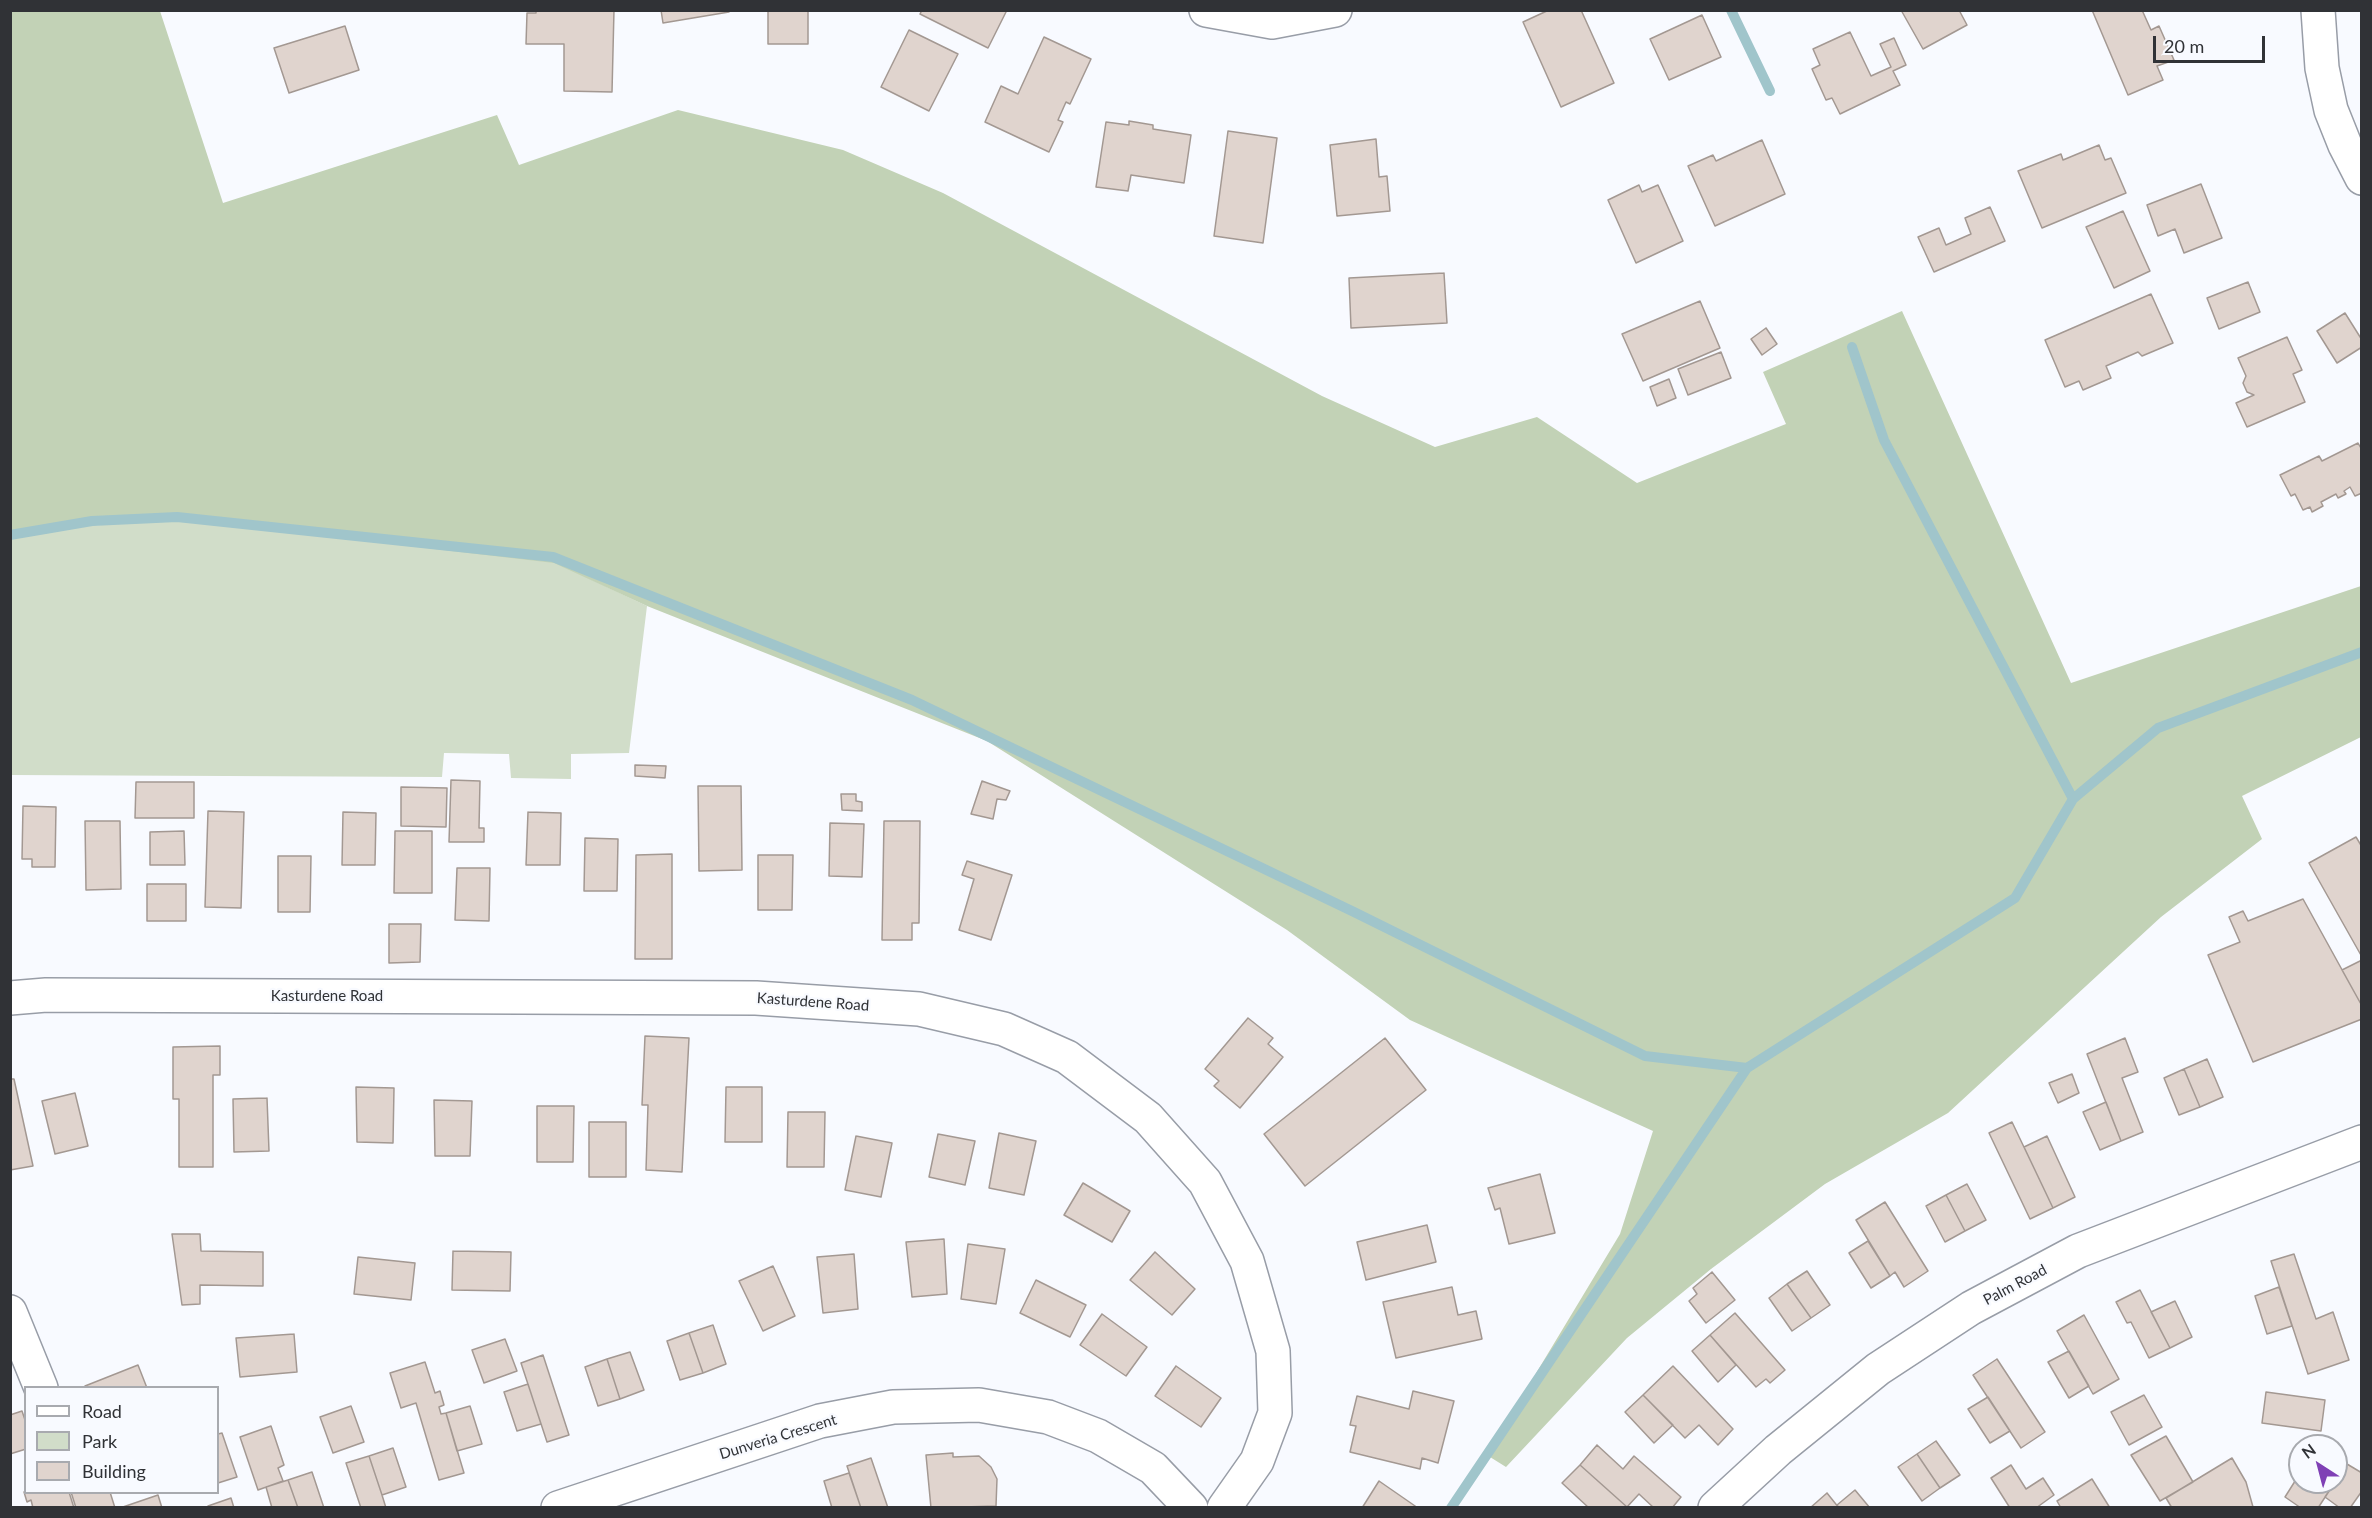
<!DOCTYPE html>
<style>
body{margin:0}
#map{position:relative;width:2372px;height:1518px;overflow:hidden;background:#f8faff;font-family:Lato,sans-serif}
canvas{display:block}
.frame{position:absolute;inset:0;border:12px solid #303236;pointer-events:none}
.legend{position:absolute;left:24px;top:1386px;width:195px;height:108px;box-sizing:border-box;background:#f8faff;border:2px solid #a8aaaf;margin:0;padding:8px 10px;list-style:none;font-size:18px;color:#303236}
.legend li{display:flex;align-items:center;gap:12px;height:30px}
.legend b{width:30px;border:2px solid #a8aaaf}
.north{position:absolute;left:2288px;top:1434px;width:60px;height:60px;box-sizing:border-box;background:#f8faff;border:2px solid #a8aaaf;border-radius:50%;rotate:324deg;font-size:16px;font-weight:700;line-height:24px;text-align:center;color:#303236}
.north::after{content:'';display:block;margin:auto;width:21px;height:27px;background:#7f40b5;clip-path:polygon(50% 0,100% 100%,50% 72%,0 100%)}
.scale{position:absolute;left:2153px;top:36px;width:112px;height:27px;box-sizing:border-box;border:3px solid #303236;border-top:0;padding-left:8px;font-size:18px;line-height:21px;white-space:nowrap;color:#303236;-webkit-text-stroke:4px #f8faff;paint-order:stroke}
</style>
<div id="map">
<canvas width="2372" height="1518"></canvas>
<div class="frame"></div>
<ul class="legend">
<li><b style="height:8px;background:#fff"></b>Road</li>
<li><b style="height:16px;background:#d1ddc9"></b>Park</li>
<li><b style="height:16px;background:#e0d4ce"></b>Building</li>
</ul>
<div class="north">N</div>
<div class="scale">20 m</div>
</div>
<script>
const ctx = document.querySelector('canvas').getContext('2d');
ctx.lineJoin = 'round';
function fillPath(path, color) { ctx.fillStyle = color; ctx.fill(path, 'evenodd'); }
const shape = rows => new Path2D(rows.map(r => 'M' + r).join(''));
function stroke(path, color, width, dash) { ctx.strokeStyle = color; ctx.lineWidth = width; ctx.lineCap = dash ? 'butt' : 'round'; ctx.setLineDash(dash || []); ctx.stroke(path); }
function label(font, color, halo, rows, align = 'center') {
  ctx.font = font + ' Lato,sans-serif'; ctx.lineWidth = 4.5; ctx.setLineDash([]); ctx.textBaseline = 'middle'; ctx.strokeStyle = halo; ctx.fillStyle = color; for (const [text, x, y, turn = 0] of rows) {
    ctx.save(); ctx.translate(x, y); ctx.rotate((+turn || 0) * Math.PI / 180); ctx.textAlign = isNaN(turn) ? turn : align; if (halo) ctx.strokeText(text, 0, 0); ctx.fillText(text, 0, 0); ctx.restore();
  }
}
const green = shape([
 [177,519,554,562,647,606,629,753,571,754,571,779,511,778,509,754,444,753,442,777,11,775,11,539,89,526]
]);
const forest = shape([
 [11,10,160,11,223,203,497,115,519,165,678,110,843,150,943,193,1322,396,1435,447,1537,417,1637,483,1786,424,1763,372,1902,311,2071,683,2361,586,2361,737,2242,796,2262,839,2161,917,1948,1113,1825,1184,1711,1269,1627,1338,1506,1467,1490,1457,1538,1370,1620,1234,1653,1131,1410,1020,1287,930,987,741,647,606,554,563,177,519,89,526,11,539]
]);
const stream = shape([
 [1731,10,1770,91],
 [1852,347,1884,440,2073,799],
 [10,535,92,521,177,517,553,557,912,700,1354,912,1645,1056,1747,1068,2015,898,2073,799,2158,728,2362,652],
 [1451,1508,1747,1068]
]);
const building = shape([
 [536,10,614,10,612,92,564,91,564,44,526,44,527,13,536,13,536,10],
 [661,10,729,10,729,12,663,23,661,10],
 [768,10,808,10,808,44,768,44,768,10],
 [922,10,1007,10,988,48,920,14,922,10],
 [1549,10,1581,10,1614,83,1561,107,1523,22,1549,10],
 [1901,10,1959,10,1967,25,1923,49,1901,10],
 [2092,10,2142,10,2151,30,2159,26,2174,60,2157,66,2163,80,2128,95,2092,10],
 [1702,15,1721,57,1669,80,1650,39,1702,15],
 [345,26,359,70,289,93,274,48,345,26],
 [909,30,958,54,929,111,881,87,909,30],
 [1850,32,1871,76,1891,67,1880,44,1894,38,1906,65,1893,71,1900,85,1840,114,1832,98,1826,100,1812,69,1820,65,1813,49,1850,32],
 [1044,37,1091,59,1070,104,1066,102,1058,120,1063,122,1049,152,985,122,1001,86,1018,94,1044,37],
 [1129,121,1153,125,1153,129,1191,135,1184,183,1131,175,1128,191,1096,187,1106,122,1129,125,1129,121],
 [1228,131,1277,138,1263,243,1214,236,1228,131],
 [1376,139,1379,177,1387,176,1390,211,1337,216,1330,145,1376,139],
 [1762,140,1785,194,1715,226,1688,166,1713,155,1716,161,1762,140],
 [2099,145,2105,160,2111,158,2126,193,2042,228,2018,171,2061,154,2063,160,2099,145],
 [2201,184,2222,238,2184,253,2175,229,2158,236,2147,205,2201,184],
 [1639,185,1642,192,1658,185,1683,241,1636,263,1608,200,1639,185],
 [1990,207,2005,241,1934,272,1918,237,1939,228,1946,245,1971,234,1965,218,1990,207],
 [2123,211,2150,271,2114,288,2086,227,2123,211],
 [1444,273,1447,323,1351,328,1349,278,1444,273],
 [2248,282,2260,312,2219,329,2207,298,2248,282],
 [2151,294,2173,343,2142,356,2138,352,2106,366,2111,378,2083,390,2079,381,2065,387,2045,340,2151,294],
 [1700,301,1720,348,1643,381,1622,334,1700,301],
 [2345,313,2362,340,2362,347,2337,363,2317,331,2345,313],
 [1766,328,1777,344,1762,355,1751,339,1766,328],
 [2287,337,2302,370,2293,374,2305,402,2247,427,2236,403,2254,395,2247,392,2243,383,2246,376,2238,358,2287,337],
 [1721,352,1731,378,1688,395,1678,369,1721,352],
 [1669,379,1676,398,1657,406,1650,387,1669,379],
 [2358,443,2362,450,2362,493,2355,496,2350,487,2344,491,2346,494,2338,498,2336,494,2321,502,2323,506,2312,512,2310,507,2303,510,2295,494,2291,496,2280,475,2319,456,2322,461,2358,443],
 [635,765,666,766,665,778,635,776,635,765],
 [451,780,480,781,479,828,484,828,484,842,449,842,451,780],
 [982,781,1010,791,1006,800,997,799,993,819,971,814,982,781],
 [136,782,194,782,194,818,135,818,136,782],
 [698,786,741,786,742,870,699,871,698,786],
 [401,787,447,788,446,827,401,826,401,787],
 [841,794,856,794,856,801,862,802,862,811,842,810,841,794],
 [23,806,56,807,55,867,32,867,32,859,22,859,23,806],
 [208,811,244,812,241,908,205,907,208,811],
 [343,812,376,813,375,865,342,865,343,812],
 [528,812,561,813,560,865,526,865,528,812],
 [85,821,120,821,121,889,86,890,85,821],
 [884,821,920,821,919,923,912,923,912,940,882,940,884,821],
 [830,823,864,824,862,877,829,876,830,823],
 [184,831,185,865,150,865,150,832,184,831],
 [395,831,432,831,432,893,394,893,395,831],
 [2356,837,2362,847,2362,957,2309,863,2356,837],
 [585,838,618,839,617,891,584,891,585,838],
 [672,854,672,959,635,959,636,855,672,854],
 [758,855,793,855,792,910,758,910,758,855],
 [278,856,311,856,310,912,278,912,278,856],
 [967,861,1012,875,991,940,959,930,974,879,962,875,967,861],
 [457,868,490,868,489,921,455,920,457,868],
 [147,884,186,884,186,921,147,921,147,884],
 [2303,899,2362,1006,2362,1019,2253,1062,2208,955,2240,942,2229,917,2243,911,2248,921,2303,899],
 [389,924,421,924,420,962,389,963,389,924],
 [2362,960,2362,1006,2342,970,2362,960],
 [1248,1018,1273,1038,1268,1044,1283,1057,1240,1108,1214,1086,1219,1081,1205,1069,1248,1018],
 [645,1036,689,1038,682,1172,646,1170,648,1105,642,1105,645,1036],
 [1385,1038,1426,1090,1305,1186,1264,1134,1385,1038],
 [2125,1038,2138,1072,2122,1078,2143,1132,2121,1141,2087,1054,2125,1038],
 [220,1046,220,1075,213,1075,213,1167,179,1167,179,1099,173,1099,173,1047,220,1046],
 [2207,1059,2223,1097,2200,1107,2184,1069,2207,1059],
 [2184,1069,2200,1107,2179,1115,2164,1078,2184,1069],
 [2072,1074,2079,1093,2058,1103,2049,1083,2072,1074],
 [10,1079,14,1079,33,1166,10,1170,10,1079],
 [356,1087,394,1088,393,1143,357,1142,356,1087],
 [726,1087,762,1087,762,1142,725,1142,726,1087],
 [75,1093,88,1146,55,1154,42,1101,75,1093],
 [267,1098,269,1151,234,1152,233,1099,267,1098],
 [434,1100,472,1101,470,1156,435,1156,434,1100],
 [2106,1102,2121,1141,2100,1150,2083,1112,2106,1102],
 [537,1106,574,1106,573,1162,537,1162,537,1106],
 [788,1112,825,1112,824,1167,787,1167,788,1112],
 [589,1122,626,1122,626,1177,589,1177,589,1122],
 [2012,1122,2053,1208,2030,1219,1989,1133,2012,1122],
 [999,1133,1036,1141,1024,1195,989,1188,999,1133],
 [938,1134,975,1141,965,1185,929,1177,938,1134],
 [856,1136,892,1143,881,1197,845,1190,856,1136],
 [2047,1136,2075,1197,2053,1208,2024,1147,2047,1136],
 [1540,1174,1555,1233,1509,1244,1500,1208,1495,1210,1488,1188,1540,1174],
 [1083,1183,1130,1211,1112,1242,1064,1215,1083,1183],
 [1967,1184,1986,1220,1965,1231,1946,1195,1967,1184],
 [1946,1195,1965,1231,1945,1242,1926,1206,1946,1195],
 [1885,1202,1928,1271,1904,1287,1895,1272,1890,1276,1856,1220,1885,1202],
 [1427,1225,1436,1262,1366,1280,1357,1242,1427,1225],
 [172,1234,200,1234,201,1251,263,1252,263,1286,200,1285,200,1304,182,1305,172,1234],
 [944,1239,947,1294,912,1297,906,1242,944,1239],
 [1868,1241,1890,1276,1871,1288,1849,1253,1868,1241],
 [968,1244,1005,1249,996,1304,961,1299,968,1244],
 [453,1251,511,1252,510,1291,452,1290,453,1251],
 [1155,1252,1195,1289,1172,1315,1130,1280,1155,1252],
 [854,1254,858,1309,823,1313,817,1257,854,1254],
 [2294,1254,2316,1319,2333,1312,2349,1360,2308,1374,2271,1261,2294,1254],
 [358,1257,415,1263,411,1300,354,1294,358,1257],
 [773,1266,795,1316,763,1331,739,1281,773,1266],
 [1807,1271,1830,1305,1811,1318,1787,1284,1807,1271],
 [1712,1272,1735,1300,1706,1323,1689,1301,1697,1294,1693,1288,1712,1272],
 [1036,1280,1086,1305,1070,1337,1020,1313,1036,1280],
 [1787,1284,1811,1318,1792,1331,1769,1298,1787,1284],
 [1452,1287,1458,1315,1476,1311,1482,1339,1396,1358,1383,1302,1452,1287],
 [2279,1287,2292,1326,2267,1334,2255,1296,2279,1287],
 [2140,1290,2170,1348,2149,1358,2131,1322,2127,1323,2116,1302,2140,1290],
 [2175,1301,2192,1337,2170,1348,2151,1312,2175,1301],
 [1735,1313,1785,1370,1770,1383,1766,1379,1756,1387,1710,1335,1735,1313],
 [1102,1314,1147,1347,1126,1376,1080,1345,1102,1314],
 [2084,1315,2119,1379,2093,1394,2057,1331,2084,1315],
 [713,1325,726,1364,703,1373,689,1333,713,1325],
 [689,1333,703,1373,680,1380,667,1341,689,1333],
 [294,1334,297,1372,240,1377,236,1338,294,1334],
 [1710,1335,1736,1365,1718,1382,1692,1351,1710,1335],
 [505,1339,517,1371,484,1383,472,1350,505,1339],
 [2069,1351,2089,1386,2069,1398,2048,1362,2069,1351],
 [630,1352,644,1390,620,1399,607,1359,630,1352],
 [543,1355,569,1435,547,1442,521,1363,543,1355],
 [607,1359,620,1399,598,1406,585,1367,607,1359],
 [1997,1359,2045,1432,2021,1448,1973,1375,1997,1359],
 [425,1362,435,1393,440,1391,444,1405,439,1407,441,1414,446,1413,464,1473,439,1480,416,1403,401,1408,390,1373,425,1362],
 [138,1365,147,1388,85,1388,85,1386,138,1365],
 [1176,1366,1221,1398,1201,1427,1155,1396,1176,1366],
 [1673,1366,1733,1429,1718,1445,1699,1425,1685,1438,1643,1395,1673,1366],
 [528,1384,541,1424,517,1431,504,1392,528,1384],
 [1413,1391,1454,1401,1438,1463,1422,1458,1420,1469,1350,1452,1356,1426,1350,1425,1357,1396,1409,1409,1413,1391],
 [2266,1392,2325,1400,2321,1431,2262,1423,2266,1392],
 [1643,1395,1673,1425,1654,1443,1625,1412,1643,1395],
 [2144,1395,2162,1427,2129,1445,2111,1412,2144,1395],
 [1988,1397,2010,1431,1990,1443,1968,1409,1988,1397],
 [351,1406,364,1442,333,1453,320,1417,351,1406],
 [470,1406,482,1444,457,1451,446,1413,470,1406],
 [22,1411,26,1423,26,1449,10,1454,10,1415,22,1411],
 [271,1426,284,1465,278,1468,283,1481,258,1490,240,1437,271,1426],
 [222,1433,237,1477,218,1483,218,1434,222,1433],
 [2166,1436,2193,1482,2160,1501,2131,1455,2166,1436],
 [1936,1441,1960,1475,1940,1488,1917,1454,1936,1441],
 [1597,1445,1623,1469,1634,1456,1681,1497,1672,1508,1654,1508,1639,1494,1627,1507,1580,1465,1597,1445],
 [393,1448,406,1487,382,1495,369,1456,393,1448],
 [953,1453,953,1457,979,1456,991,1467,997,1479,996,1506,931,1508,926,1455,953,1453],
 [1917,1454,1940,1488,1922,1501,1898,1467,1917,1454],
 [369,1456,382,1495,386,1508,361,1508,346,1463,369,1456],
 [2336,1457,2347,1464,2336,1481,2336,1457],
 [871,1458,888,1508,861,1508,847,1466,871,1458],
 [2232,1458,2246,1482,2253,1507,2172,1508,2166,1498,2232,1458],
 [2347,1464,2362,1473,2362,1491,2350,1508,2340,1508,2325,1497,2347,1464],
 [1580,1465,1627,1507,1628,1508,1589,1508,1562,1483,1580,1465],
 [2011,1465,2026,1489,2043,1478,2054,1495,2036,1508,2010,1508,1991,1478,2011,1465],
 [312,1472,324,1508,298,1508,288,1480,312,1472],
 [849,1473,861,1508,832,1508,824,1481,849,1473],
 [2297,1478,2300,1482,2335,1482,2318,1508,2301,1508,2285,1497,2297,1478],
 [2092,1479,2110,1508,2061,1508,2057,1501,2092,1479],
 [288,1480,298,1508,272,1508,266,1487,288,1480],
 [1379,1481,1418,1508,1362,1508,1379,1481],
 [1855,1490,1870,1508,1839,1508,1837,1505,1855,1490],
 [24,1492,69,1492,74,1508,33,1508,31,1500,27,1502,24,1492],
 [71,1492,110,1492,115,1508,76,1508,71,1492],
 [1827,1493,1839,1508,1810,1508,1827,1493],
 [158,1495,162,1508,120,1508,158,1495],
 [231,1498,234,1508,208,1508,208,1506,231,1498]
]);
const minor = shape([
 [1206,10,1272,22,1335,10],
 [2318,10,2322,68,2331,110,2345,145,2362,178],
 [10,998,46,995,756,998,919,1009,1004,1029,1067,1057,1148,1118,1205,1182,1247,1261,1273,1351,1275,1413,1257,1461,1224,1508],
 [10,1312,41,1388],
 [558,1508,820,1421,893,1407,979,1405,1048,1417,1098,1436,1153,1468,1191,1508],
 [1715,1508,1778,1450,1878,1369,1971,1308,2078,1251,2362,1142]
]);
const streetNames = [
 ["Kasturdene Road",327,996],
 ["Kasturdene Road",813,1002,4],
 ["Palm Road",2015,1285,-28],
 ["Dunveria Crescent",778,1437,-17]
];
fillPath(green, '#d1ddc9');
fillPath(forest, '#c2d2b6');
stroke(stream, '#a0c5cb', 10);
fillPath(building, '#e0d4ce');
stroke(building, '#a39892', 1.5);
stroke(minor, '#989da7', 36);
stroke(minor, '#fff', 33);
label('15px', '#303236', '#f8faff', streetNames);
</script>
